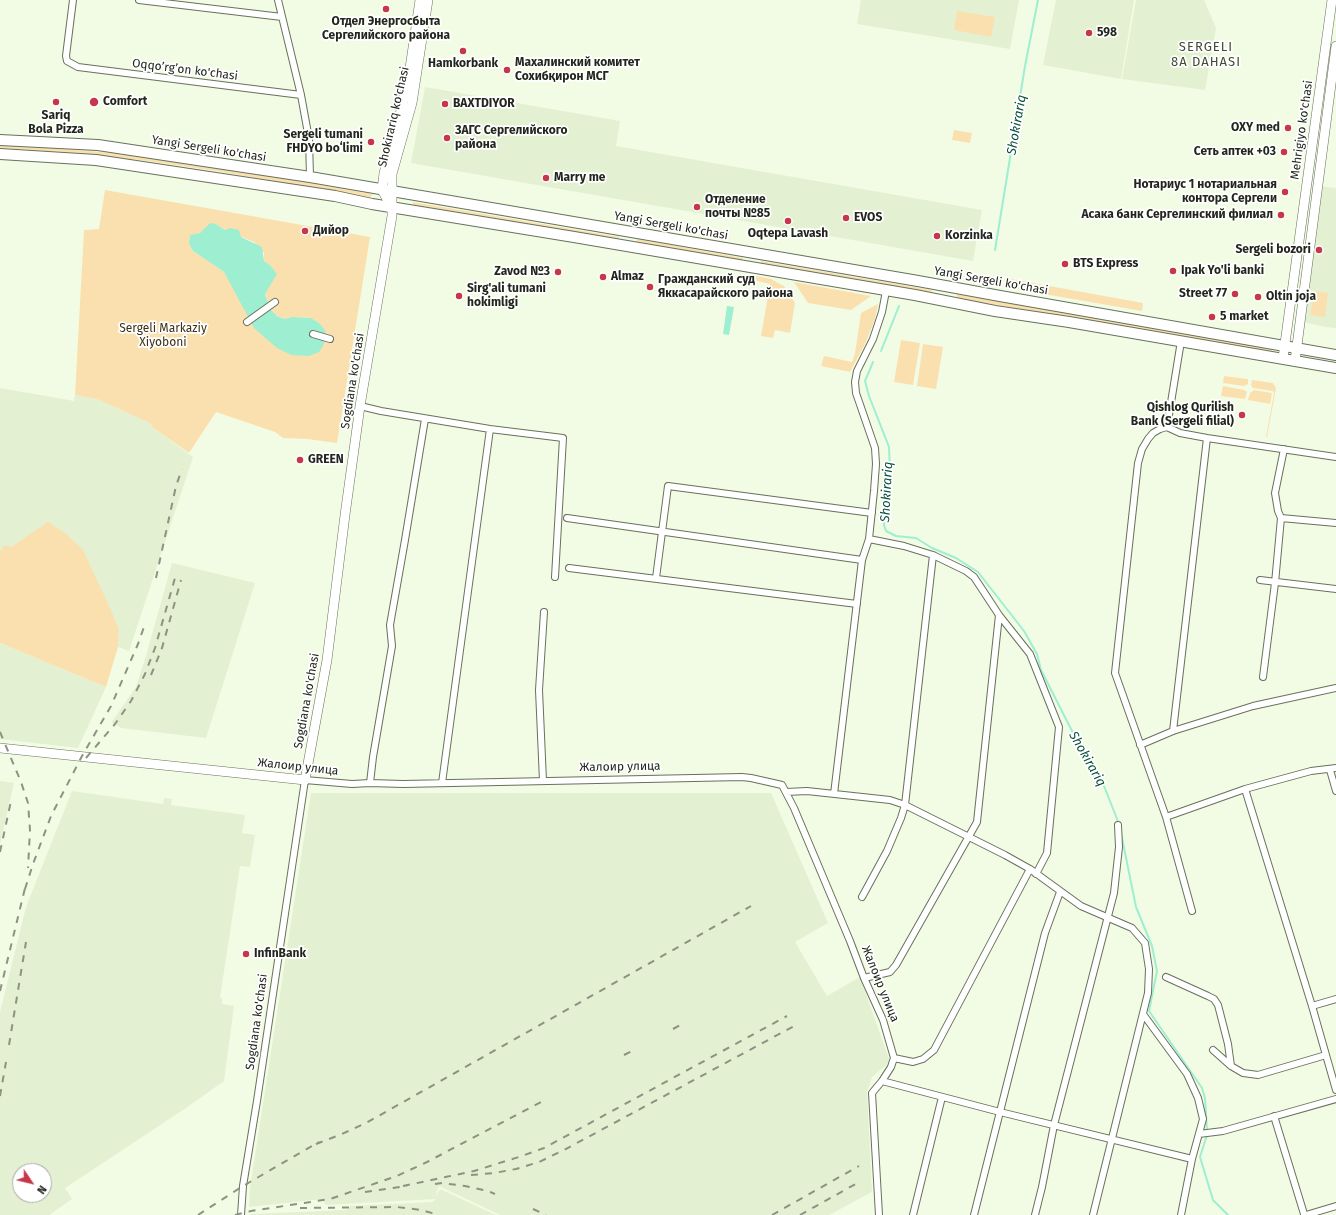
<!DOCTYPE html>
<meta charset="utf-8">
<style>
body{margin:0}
#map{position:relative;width:1336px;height:1215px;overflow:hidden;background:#f2fce4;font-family:"Fira Sans",sans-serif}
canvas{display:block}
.north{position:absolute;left:12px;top:1163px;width:40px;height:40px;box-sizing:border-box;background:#fff;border:1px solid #a7a8a5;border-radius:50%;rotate:125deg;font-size:11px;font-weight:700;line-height:16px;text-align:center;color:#22261d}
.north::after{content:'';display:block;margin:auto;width:14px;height:18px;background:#c7374c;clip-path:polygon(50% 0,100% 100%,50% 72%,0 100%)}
</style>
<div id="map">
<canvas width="1336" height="1215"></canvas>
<div class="north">N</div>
</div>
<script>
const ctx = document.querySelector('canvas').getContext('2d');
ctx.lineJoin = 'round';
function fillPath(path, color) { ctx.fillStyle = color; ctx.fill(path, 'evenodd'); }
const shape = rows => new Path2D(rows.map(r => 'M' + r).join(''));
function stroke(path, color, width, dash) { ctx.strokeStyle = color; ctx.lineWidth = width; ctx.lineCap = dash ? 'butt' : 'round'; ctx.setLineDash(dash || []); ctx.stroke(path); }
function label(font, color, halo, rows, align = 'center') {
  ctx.font = font + ' "Fira Sans",sans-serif'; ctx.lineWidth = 3.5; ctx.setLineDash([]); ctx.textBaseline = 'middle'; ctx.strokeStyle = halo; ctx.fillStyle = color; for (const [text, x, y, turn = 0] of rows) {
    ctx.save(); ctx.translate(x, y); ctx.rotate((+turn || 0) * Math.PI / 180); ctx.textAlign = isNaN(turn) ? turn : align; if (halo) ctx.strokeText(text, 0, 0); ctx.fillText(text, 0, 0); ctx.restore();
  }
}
const built = shape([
 [861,0,1019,0,1010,49,857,24],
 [1056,0,1134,0,1121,79,1043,65],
 [1136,0,1204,0,1216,28,1205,90,1122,79],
 [425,87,620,121,616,146,982,210,973,261,411,163],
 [1313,185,1336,188,1336,328,1326,327,1303,322],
 [0,388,74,401,75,395,97,399,150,423,152,427,193,457,129,651,118,647,119,630,48,523,11,547,0,551],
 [172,563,255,583,206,738,121,728,115,724,111,723,136,687,146,656],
 [0,643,106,687,78,748,0,739],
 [0,781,14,783,0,844],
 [72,791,163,804,164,798,172,799,171,805,245,815,242,833,255,835,250,867,240,866,220,998,222,998,222,1004,234,1006,224,1081,186,1108,65,1188,72,1199,49,1215,0,1215,0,1012,26,907],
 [20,1171,44,1171,44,1195,20,1195],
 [311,793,771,793,828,923,795,942,827,996,860,977,890,1062,872,1077,867,1092,872,1192,829,1215,500,1215,439,1186,435,1197,440,1189,496,1215,251,1215,251,1214,348,1210,350,1206,433,1202,435,1199,326,1205,322,1199,249,1207,250,1188]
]);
const green = shape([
 [957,11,995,17,991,37,954,30],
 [954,130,972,133,970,143,952,140],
 [0,144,102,152,216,166,372,194,371,198,216,171,140,160,63,152,0,148],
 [105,190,370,237,337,443,307,439,283,438,275,432,216,412,189,453,152,427,150,423,141,419,97,399,75,395,84,230,99,229],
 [216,224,225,230,254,242,264,253,264,261,270,265,276,274,265,293,270,309,277,316,284,319,292,317,311,318,319,323,308,356,232,284,224,272,193,251,189,244,190,236,200,233],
 [413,202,619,237,619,241,412,206],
 [637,239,743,258,742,262,636,243],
 [761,261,932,290,931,294,761,265],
 [757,276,771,279,784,286,795,303,790,333,775,330,773,338,761,336,770,284,753,280],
 [1005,278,1143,303,1142,311,1015,289,1016,284,1005,281],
 [794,282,871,296,851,310,808,303],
 [1314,291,1328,293,1325,317,1310,315],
 [957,294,1272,349,1271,352,957,298],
 [878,304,875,319,865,344,850,372,821,366,824,356,852,362,855,353,861,313],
 [901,340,920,343,913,385,894,382],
 [923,344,943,347,936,389,917,386],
 [1224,376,1248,379,1248,384,1244,386,1223,383],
 [1252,380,1273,383,1276,388,1267,437,1266,437,1274,393,1273,391,1253,388,1251,385],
 [1223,386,1244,390,1247,392,1245,399,1221,396],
 [1254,390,1272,393,1270,404,1248,400,1250,393],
 [48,522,65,533,83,550,110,608,119,630,118,647,106,687,0,643,0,551,5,545,11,547]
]);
const water = shape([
 [210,223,216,224,225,230,230,228,239,230,241,237,262,247,264,261,270,265,277,274,265,294,270,309,277,316,284,319,292,317,311,318,319,323,325,330,326,337,323,346,319,352,309,356,291,355,277,348,254,328,224,272,193,251,189,244,190,235,200,233],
 [727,306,734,307,729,335,723,334]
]);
const stream = shape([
 [995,250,1025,66,1038,0],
 [881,351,899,306],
 [873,362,865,381,869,396,889,447,890,472,884,525,886,531,896,536,916,538,932,548,956,558,978,572,985,581,1024,631,1037,654,1041,670,1072,731,1081,754,1094,776,1104,786,1119,824],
 [1120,828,1136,907,1152,946,1157,971,1149,1011,1202,1088,1205,1098,1207,1131],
 [1207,1135,1200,1157,1213,1200,1228,1215]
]);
const street = shape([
 [73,0,66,56,67,61,78,67,301,95],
 [139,0,282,17],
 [278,0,301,95,309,139,310,177],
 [247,322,275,302],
 [313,334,330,339],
 [360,406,381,411,490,429,563,438,555,577],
 [1167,427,1181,341],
 [567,518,862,560],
 [1281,518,1336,523],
 [569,568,857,604],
 [656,578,668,486,872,513],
 [1260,580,1336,589],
 [999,615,1030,654,1059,727,1047,853,1036,874],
 [1263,677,1275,583,1281,518,1278,511,1275,493,1284,449],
 [1173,731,1207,438],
 [1140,745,1173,731,1253,706,1336,688],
 [1330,770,1336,791],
 [543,781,539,690,544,612],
 [370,783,373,757,392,646,390,625,405,540,425,419],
 [442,783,490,429],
 [1245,789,1312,1006,1336,1090],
 [786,792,807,791,890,800,905,805,1005,855,1030,869,1081,906,1132,928,1145,943,1149,969,1148,993,1093,1215],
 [834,794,862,560,869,539,874,491,876,464,875,448,856,393,855,382,857,371,873,339,882,312,886,291],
 [1166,817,1245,789,1311,771,1336,768],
 [862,897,887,851,901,818,905,805,933,555],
 [1192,911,1166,817,1115,673,1138,463,1142,449,1148,439,1153,433,1160,429,1167,427,1180,433,1207,438,1336,457],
 [1166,977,1208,996,1214,999,1218,1005,1228,1044,1231,1066],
 [864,978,890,972,896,965,977,822,999,615,974,577,966,571,933,555,904,546,869,539],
 [1312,1006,1336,999],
 [1143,1014,1187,1074,1198,1098,1203,1119,1192,1159,1181,1215],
 [1213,1050,1231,1066,1243,1073,1258,1075,1326,1055],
 [894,1058,913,1062,923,1059,934,1050,1030,869],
 [882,1081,1000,1112,1192,1159],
 [1274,1116,1304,1214,1306,1215,1336,1206],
 [1199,1134,1223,1131,1336,1099],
 [241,1215,243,1186,257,1101,305,780,352,784,370,783,403,784,742,777,751,778,782,785,794,808,850,941,864,978,883,1020,894,1058,891,1067,882,1081,872,1093,879,1215],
 [913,1215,942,1097],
 [974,1215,1045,933,1060,892],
 [1035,1215,1042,1187,1054,1125,1114,893,1119,847,1118,825]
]);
const secondary = shape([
 [391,206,382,190,384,173,399,119,409,75,420,0],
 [1283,358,1332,0],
 [1295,361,1336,46],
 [0,748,305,780,327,660,345,515,360,406,392,216,392,174,412,103,428,0]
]);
const primary = shape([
 [0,140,98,145,310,177,918,281,1000,296,1336,355],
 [0,154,96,160,335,196,372,204,574,237,915,295,995,311,1069,322,1336,368]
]);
const rail = shape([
 [156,578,176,486,182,469],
 [151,675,162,648,181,580],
 [0,732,21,782,28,803,30,830,28,868],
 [86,758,115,724,131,701,145,674,155,648,175,578],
 [0,852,11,801],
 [25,889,33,864,51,816,82,756,111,706,138,644,145,624],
 [0,991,26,884],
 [673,1029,684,1023],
 [9,1045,26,942],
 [624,1055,634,1050],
 [0,1096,6,1062],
 [316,1144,342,1134,366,1123,751,906],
 [471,1175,494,1173,516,1169,539,1162,564,1150,796,1025],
 [435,1184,442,1183,465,1186,488,1191,495,1194],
 [403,1186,474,1171,522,1156,544,1148,787,1016],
 [365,1192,407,1186],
 [300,1208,397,1207,421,1210,439,1215],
 [533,1209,546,1215],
 [198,1215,243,1186,319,1142],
 [235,1215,251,1211,330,1199,397,1176,427,1162,543,1101],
 [772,1215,859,1166],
 [800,1215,861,1181]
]);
const markers = [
 [386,9,4,"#c7374c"],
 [1089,33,4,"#c7374c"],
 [463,51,4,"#c7374c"],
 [507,70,4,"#c7374c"],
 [56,102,4,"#c7374c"],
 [94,102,5,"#c7374c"],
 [445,104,4,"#c7374c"],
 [1288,128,4,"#c7374c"],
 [447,138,4,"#c7374c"],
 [371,142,4,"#c7374c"],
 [1284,152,4,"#c7374c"],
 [546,178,4,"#c7374c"],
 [1285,192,4,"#c7374c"],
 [697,207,4,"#c7374c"],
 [1281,215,4,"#c7374c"],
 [846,218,4,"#c7374c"],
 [788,221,4,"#c7374c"],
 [305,231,4,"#c7374c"],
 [937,236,4,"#c7374c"],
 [1319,250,4,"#c7374c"],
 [1065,264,4,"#c7374c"],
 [1173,271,4,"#c7374c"],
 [558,272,4,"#c7374c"],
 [603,277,4,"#c7374c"],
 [650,287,4,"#c7374c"],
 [1235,294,4,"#c7374c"],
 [459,296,4,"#c7374c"],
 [1258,297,4,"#c7374c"],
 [1212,317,4,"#c7374c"],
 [1242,415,4,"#c7374c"],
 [300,460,4,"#c7374c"],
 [246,954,4,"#c7374c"]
];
const poiNames = [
 ["Отдел Энергосбыта",386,22,"center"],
 ["Сергелийского района",386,36,"center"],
 ["598",1097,33],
 ["Махалинский комитет",515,63],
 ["Сохибқирон МСГ",515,77],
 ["Hamkorbank",463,64,"center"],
 ["Comfort",103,102],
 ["BAXTDIYOR",453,104],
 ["Sariq",56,116,"center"],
 ["Bola Pizza",56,130,"center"],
 ["OXY med",1280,128,"right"],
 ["ЗАГС Сергелийского",455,131],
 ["района",455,145],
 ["Sergeli tumani",363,135,"right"],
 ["FHDYO boʻlimi",363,149,"right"],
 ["Сеть аптек +03",1276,152,"right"],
 ["Marry me",554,178],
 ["Нотариус 1 нотариальная",1277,185,"right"],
 ["контора Сергели",1277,199,"right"],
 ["Отделение",705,200],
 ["почты №85",705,214],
 ["Асака банк Сергелинский филиал",1273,215,"right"],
 ["EVOS",854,218],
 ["Дийор",313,231],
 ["Oqtepa Lavash",788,234,"center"],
 ["Korzinka",945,236],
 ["Sergeli bozori",1311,250,"right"],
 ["BTS Express",1073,264],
 ["Ipak Yo'li banki",1181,271],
 ["Zavod №3",550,272,"right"],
 ["Almaz",611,277],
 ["Гражданский суд",658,280],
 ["Яккасарайского района",658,294],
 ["Sirg'ali tumani",467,289],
 ["hokimligi",467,303],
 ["Street 77",1227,294,"right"],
 ["Oltin joja",1266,297],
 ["5 market",1220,317],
 ["Qishlog Qurilish",1234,408,"right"],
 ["Bank (Sergeli filial)",1234,422,"right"],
 ["GREEN",308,460],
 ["InfinBank",254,954]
];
const streetNames = [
 ["Oqqo’rg’on ko'chasi",185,70,7],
 ["Shokirariq ko'chasi",394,117,-77],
 ["Mehrigiyo ko'chasi",1302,130,-82],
 ["Yangi Sergeli ko'chasi",209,149,9],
 ["Yangi Sergeli ko'chasi",671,226,10],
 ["Yangi Sergeli ko'chasi",991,281,10],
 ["Sogdiana ko'chasi",353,381,-81],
 ["Sogdiana ko'chasi",307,701,-80],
 ["Жалоир улица",298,767,6],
 ["Жалоир улица",620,767,-1],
 ["Жалоир улица",880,984,68],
 ["Sogdiana ko'chasi",257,1022,-82]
];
const parkNames = [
 ["Sergeli Markaziy",163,329],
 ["Xiyoboni",163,343]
];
const neighbourhoodNames = [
 ["SERGELI",1206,47],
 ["8A DAHASI",1206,62]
];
const waterNames = [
 ["Shokirariq",1017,125,-80],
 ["Shokirariq",887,492,-87],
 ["Shokirariq",1087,759,60]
];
fillPath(built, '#e3f0d1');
fillPath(green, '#fbe0af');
fillPath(water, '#9eeed1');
stroke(stream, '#9eeed1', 2);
stroke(street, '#68715c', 8);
stroke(secondary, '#68715c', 10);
stroke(primary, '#68715c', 12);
stroke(street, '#fff', 6);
stroke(secondary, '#fff', 9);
stroke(primary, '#fff', 10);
stroke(rail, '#8c9383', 2, [7, 7]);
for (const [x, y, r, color] of markers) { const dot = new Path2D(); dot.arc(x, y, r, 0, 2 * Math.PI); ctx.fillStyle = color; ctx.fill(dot); stroke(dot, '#fff', 1.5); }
label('bold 12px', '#22261d', '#fff', poiNames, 'left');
label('12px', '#22261d', '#fff', streetNames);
label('12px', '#3f3115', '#fff', parkNames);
ctx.letterSpacing = '1px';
label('13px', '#424a36', '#fff', neighbourhoodNames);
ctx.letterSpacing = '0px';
label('italic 13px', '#0c503e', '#fff', waterNames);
</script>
